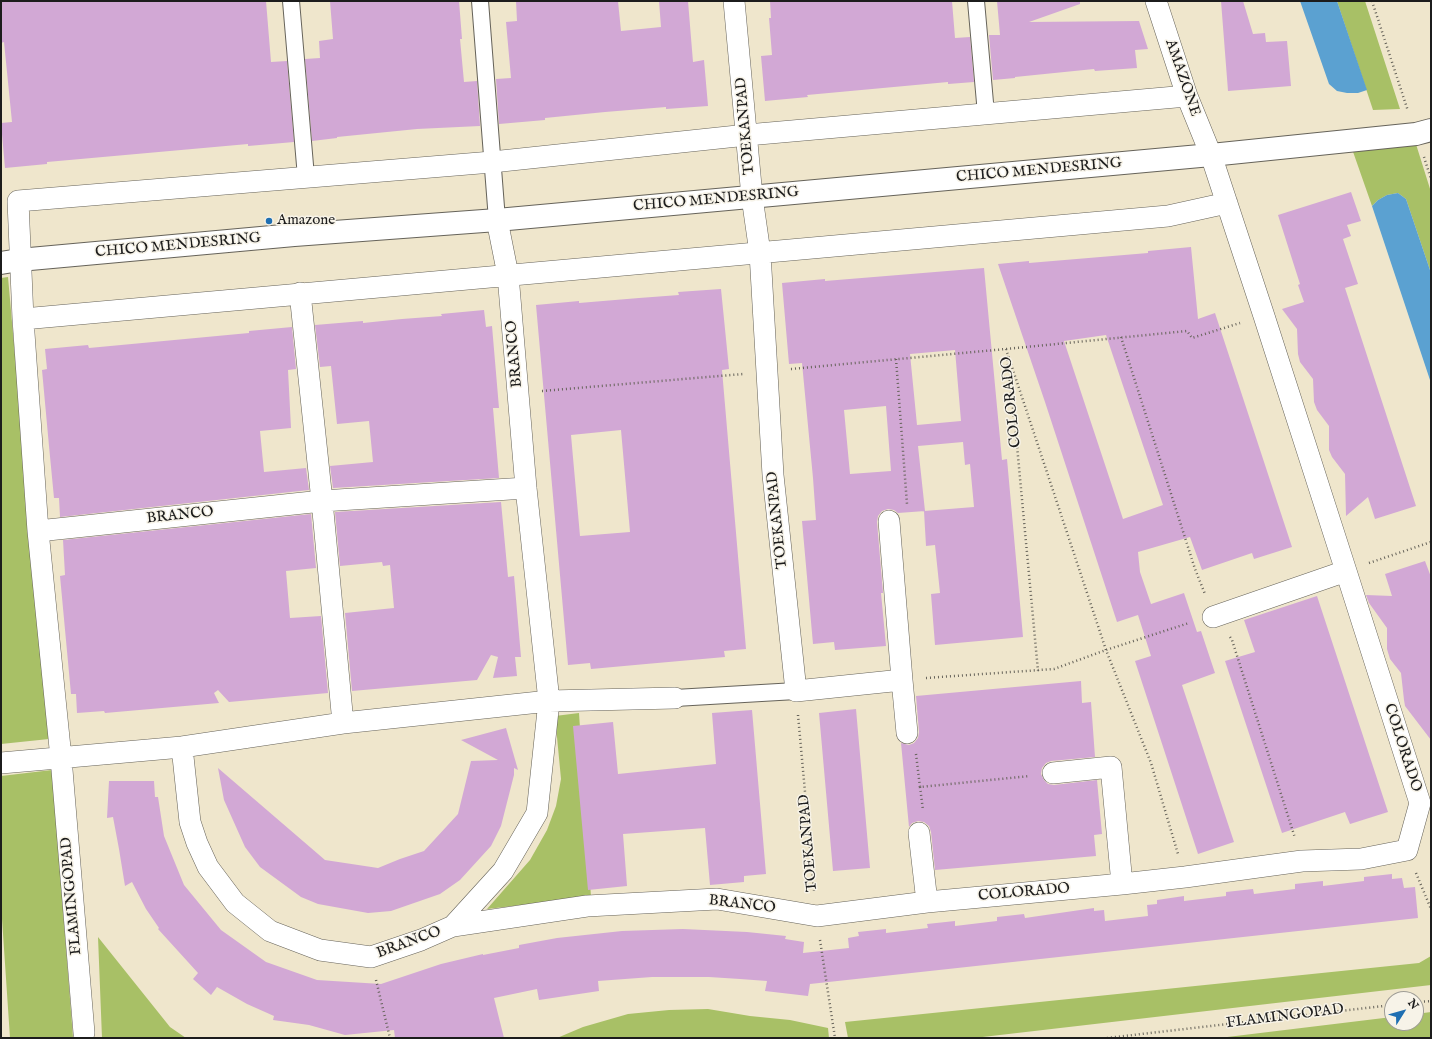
<!DOCTYPE html>
<style>
body{margin:0}
#map{position:relative;width:1432px;height:1039px;overflow:hidden;background:#efe6cc;font-family:"IM FELL English",serif}
canvas{display:block}
.frame{position:absolute;inset:0;border:2px solid #1c1c1c;pointer-events:none}
.north{position:absolute;left:1384px;top:991px;width:40px;height:40px;box-sizing:border-box;background:#f7f3e8;border:1px solid #9f9d96;border-radius:50%;rotate:53deg;font-size:11px;font-weight:700;line-height:16px;text-align:center;color:#1c1c1c}
.north::after{content:'';display:block;margin:auto;width:14px;height:18px;background:#1f6fb2;clip-path:polygon(50% 0,100% 100%,50% 72%,0 100%)}
</style>
<div id="map">
<canvas width="1432" height="1039"></canvas>
<div class="frame"></div>
<div class="north">N</div>
</div>
<script>
const ctx = document.querySelector('canvas').getContext('2d');
ctx.lineJoin = 'round';
function fillPath(path, color) { ctx.fillStyle = color; ctx.fill(path, 'evenodd'); }
const shape = rows => new Path2D(rows.map(r => 'M' + r).join(''));
function stroke(path, color, width, dash) { ctx.strokeStyle = color; ctx.lineWidth = width; ctx.lineCap = dash ? 'butt' : 'round'; ctx.setLineDash(dash || []); ctx.stroke(path); }
function label(font, color, halo, rows, align = 'center') {
  ctx.font = font + ' "IM FELL English",serif'; ctx.lineWidth = 3; ctx.setLineDash([]); ctx.textBaseline = 'middle'; ctx.strokeStyle = halo; ctx.fillStyle = color; for (const [text, x, y, turn = 0] of rows) {
    ctx.save(); ctx.translate(x, y); ctx.rotate((+turn || 0) * Math.PI / 180); ctx.textAlign = isNaN(turn) ? turn : align; if (halo) ctx.strokeText(text, 0, 0); ctx.fillText(text, 0, 0); ctx.restore();
  }
}
const green = shape([
 [1337,1,1365,1,1400,109,1373,110],
 [1415,141,1431,192,1431,273,1406,199,1398,193,1387,195,1378,200,1372,206,1351,146],
 [8,277,49,739,1,744,1,278],
 [579,713,591,897,487,909,530,860,547,830,556,806,561,779,555,716],
 [52,770,73,1037,72,1038,10,1038,1,904,1,776],
 [98,937,170,1027,186,1038,102,1038],
 [1431,956,1431,985,974,1038,848,1038,845,1022,1419,963],
 [708,1009,750,1016,790,1020,828,1028,829,1038,557,1038,583,1027,628,1014,669,1010],
 [1431,1012,1431,1038,1219,1038,1392,1017,1392,1023,1416,1023,1416,1014]
]);
const water = shape([
 [1300,1,1337,1,1367,90,1358,93,1347,93,1337,91,1329,84],
 [1398,193,1406,199,1431,273,1431,383,1372,206,1378,200,1387,195]
]);
const building = shape([
 [1,1,266,1,271,62,287,61,294,142,248,146,248,144,47,162,47,164,5,168,1,123,12,122,4,42,1,43],
 [330,1,459,1,462,39,460,39,464,82,477,81,480,126,417,129,337,137,337,138,312,141,305,59,320,58,319,41,333,39],
 [516,1,618,1,621,31,661,27,659,1,688,1,693,62,704,60,708,106,666,109,666,107,605,112,545,118,545,120,499,124,496,79,511,78,506,22,517,21],
 [770,1,952,1,955,38,970,37,974,82,948,84,948,82,807,95,808,97,765,101,761,56,772,55,769,18,771,18],
 [997,1,1080,1,1080,4,1029,22,1139,21,1148,49,1135,50,1137,68,1095,71,1094,69,1015,77,1015,78,993,80,989,35,1000,35],
 [1221,1,1243,1,1253,34,1265,33,1266,42,1287,41,1291,86,1228,91],
 [1351,192,1361,221,1347,225,1351,236,1343,239,1358,284,1345,288,1416,506,1375,519,1368,497,1346,516,1345,474,1332,457,1329,450,1329,426,1317,410,1314,402,1313,379,1300,362,1298,354,1297,329,1282,309,1304,302,1298,285,1300,284,1278,215],
 [1191,247,1198,319,1215,313,1292,547,1254,559,1252,553,1202,570,1190,537,1138,552,1140,572,1151,604,1184,593,1197,632,1201,631,1215,673,1182,685,1234,842,1198,854,1135,661,1151,656,1138,615,1117,622,1045,402,998,264,1029,261,1029,263,1148,253,1148,251],
 [1106,335,1163,505,1123,519,1064,341],
 [984,268,1002,460,1007,459,1023,637,935,645,931,594,940,593,935,545,926,546,924,511,974,507,970,464,965,465,963,442,918,446,925,511,898,513,894,510,888,509,882,511,878,516,877,522,883,593,881,593,886,646,835,650,834,642,813,644,802,521,816,520,813,478,802,363,789,364,782,283,825,279,825,281],
 [955,350,961,421,917,425,910,354],
 [886,406,891,471,850,474,844,410],
 [721,289,729,369,722,370,746,649,724,651,725,657,646,664,591,669,590,663,568,665,536,305,579,301,579,303,639,298,679,295,678,292],
 [621,430,630,532,580,536,571,435],
 [484,310,486,327,492,326,499,408,493,408,499,478,333,488,330,466,373,462,369,421,337,424,331,366,320,367,315,325,363,321,363,323,402,319,442,316,441,314],
 [292,327,296,369,288,370,291,428,260,431,264,472,306,468,309,490,60,517,59,498,54,498,49,446,42,370,47,369,45,349,88,345,89,348,249,333,249,331],
 [501,502,508,577,514,576,521,657,515,657,517,676,493,678,498,657,491,655,477,680,352,691,345,613,394,608,390,565,383,566,382,562,340,566,335,512],
 [311,514,316,568,286,571,290,618,321,616,328,693,229,702,218,690,214,693,219,703,105,713,104,711,77,713,76,694,71,694,60,576,65,575,63,540],
 [1425,561,1431,577,1431,740,1405,706,1404,700,1401,673,1390,659,1387,649,1387,628,1369,603,1366,595,1392,596,1385,574],
 [1317,596,1388,812,1350,824,1345,812,1282,833,1225,661,1255,652,1244,620],
 [1081,681,1082,703,1091,702,1095,757,1051,761,1046,763,1042,768,1041,774,1044,780,1048,784,1054,785,1097,780,1102,834,1094,835,1096,856,935,870,931,832,929,826,924,822,918,821,912,823,909,827,901,743,909,745,914,743,918,738,919,732,916,696],
 [856,709,870,868,833,871,819,713],
 [752,710,766,874,744,876,744,882,710,885,705,828,623,834,627,886,588,890,573,726,613,722,618,774,716,764,712,713],
 [506,728,518,770,514,768,514,775,501,826,491,846,460,880,440,894,391,911,368,913,318,904,301,897,260,867,245,847,224,800,218,768,325,860,378,868,400,859,424,851,458,814,471,761,498,760,461,740],
 [109,781,154,781,155,797,158,797,164,836,184,885,221,930,266,962,317,980,381,984,441,964,483,954,483,955,519,948,519,945,557,938,622,931,683,929,747,932,786,936,785,939,804,942,803,953,849,948,848,938,859,936,858,932,886,929,886,933,928,928,927,924,955,921,955,926,997,921,997,917,1024,914,1025,918,1094,908,1094,911,1104,910,1105,921,1148,916,1147,905,1157,904,1157,900,1184,896,1184,901,1226,896,1226,892,1253,889,1254,894,1295,889,1295,884,1323,881,1323,886,1364,881,1364,877,1392,874,1392,879,1402,878,1404,888,1415,887,1418,918,810,984,808,996,765,991,767,981,740,979,709,977,652,977,598,981,599,991,539,1000,537,989,494,998,504,1038,395,1038,394,1030,345,1035,309,1025,273,1020,274,1016,247,1004,217,987,211,995,193,979,198,973,158,929,159,928,146,909,132,882,125,886,119,849,113,817,107,818]
]);
const path = shape([
 [1372,1,1408,111],
 [1424,157,1431,179],
 [1121,337,1195,569,1205,594],
 [1006,349,1106,650,1151,763,1178,854],
 [1007,356,1016,435,1038,671],
 [896,359,907,504],
 [791,369,1006,349,1187,331,1192,338,1240,323],
 [542,391,743,374],
 [1369,563,1431,542],
 [1230,637,1232,640,1295,838],
 [926,678,1054,669,1106,650,1189,623],
 [798,715,814,891],
 [916,754,920,787,1030,776],
 [920,787,923,810],
 [1416,873,1431,909],
 [820,940,835,1038],
 [376,980,390,1038],
 [1416,1002,1431,1001],
 [1107,1038,1392,1005]
]);
const pedestrian = shape([
 [291,1,306,177],
 [480,1,497,220],
 [976,1,986,114],
 [675,698,796,691]
]);
const minor = shape([
 [734,1,752,197,760,253,773,475,796,691,902,680,889,521],
 [1156,1,1187,96,1211,155,1264,316,1346,571],
 [300,293,322,501,343,723],
 [23,319,1168,216,1227,203],
 [38,531,322,501,526,488],
 [902,680,907,733],
 [182,747,190,822,197,843,208,867,235,903,270,931,320,950,371,957,421,940,453,926,503,871,537,813,549,701,526,488,508,275,497,220],
 [1,763,182,747,343,723,549,701,675,698],
 [1053,773,1111,767,1122,884,1185,877,1302,861,1361,859,1407,850,1420,803,1346,571,1213,617],
 [919,833,927,902],
 [453,926,587,906,717,899,817,916,927,902,1122,884],
 [84,1033,61,758,38,531,23,319,18,201,492,162,747,135,1187,96]
]);
const tertiary = shape([
 [1,263,19,260,294,235,497,220,1211,155,1416,134,1431,130]
]);
const markers = [
 [269,221,4,"#1f6fb2"]
];
const streetNames = [
 ["AMAZONE",1182,78,71],
 ["TOEKANPAD",746,126,-95],
 ["CHICO MENDESRING",1039,171,-5],
 ["CHICO MENDESRING",716,200,-5],
 ["CHICO MENDESRING",178,246,-5],
 ["BRANCO",515,354,-95],
 ["COLORADO",1012,402,-96],
 ["BRANCO",180,516,-6],
 ["TOEKANPAD",778,520,-96],
 ["COLORADO",1402,748,72],
 ["TOEKANPAD",809,843,-95],
 ["COLORADO",1024,893,-5],
 ["FLAMINGOPAD",72,896,-95],
 ["BRANCO",742,905,7],
 ["BRANCO",409,943,-20],
 ["FLAMINGOPAD",1285,1017,-7]
];
const poiNames = [
 ["Amazone",277,221]
];
fillPath(green, '#a8c066');
fillPath(water, '#5ba1d1');
fillPath(building, '#d2a8d5');
stroke(pedestrian, '#66635a', 18);
stroke(minor, '#66635a', 22);
stroke(tertiary, '#66635a', 24);
stroke(path, '#66635a', 2.5, [1, 3]);
stroke(pedestrian, '#fff', 16);
stroke(minor, '#fff', 21);
stroke(tertiary, '#fff', 22);
for (const [x, y, r, color] of markers) { const dot = new Path2D(); dot.arc(x, y, r, 0, 2 * Math.PI); ctx.fillStyle = color; ctx.fill(dot); stroke(dot, '#f7f3e8', 1.5); }
label('15px', '#1c1c1c', '#f7f3e8', streetNames);
label('15px', '#1c1c1c', '#f7f3e8', poiNames, 'left');
</script>
